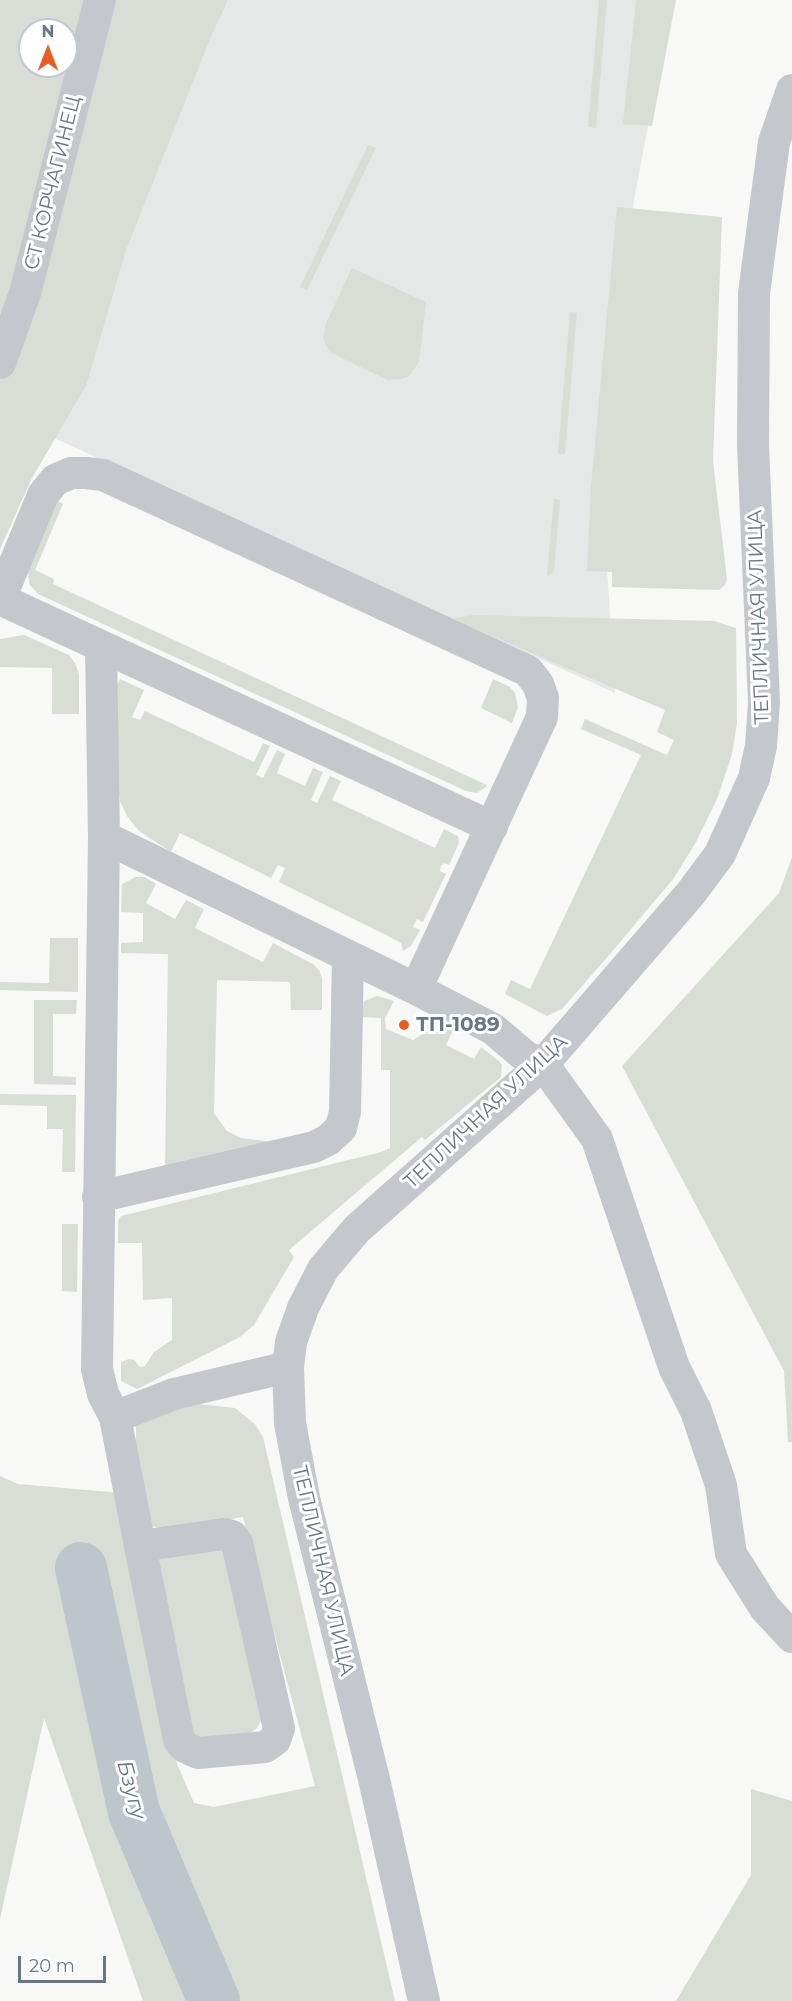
<!DOCTYPE html>
<meta charset="utf-8">
<style>
body{margin:0}
#map{position:relative;width:792px;height:2001px;overflow:hidden;background:#f8f8f6;font-family:Montserrat,sans-serif}
canvas{display:block}
.north{position:absolute;left:18px;top:18px;width:60px;height:60px;box-sizing:border-box;background:#fff;border:2px solid #c2c9cf;border-radius:50%;rotate:0deg;font-size:16px;font-weight:700;line-height:24px;text-align:center;color:#677788}
.north::after{content:'';display:block;margin:auto;width:21px;height:27px;background:#e85d26;clip-path:polygon(50% 0,100% 100%,50% 72%,0 100%)}
.scale{position:absolute;left:18px;top:1956px;width:88px;height:27px;box-sizing:border-box;border:3px solid #677788;border-top:0;padding-left:8px;font-size:18px;line-height:21px;white-space:nowrap;color:#677788;-webkit-text-stroke:4px #fff;paint-order:stroke}
</style>
<div id="map">
<canvas width="792" height="2001"></canvas>
<div class="north">N</div>
<div class="scale">20 m</div>
</div>
<script>
const ctx = document.querySelector('canvas').getContext('2d');
ctx.lineJoin = 'round';
function fillPath(path, color) { ctx.fillStyle = color; ctx.fill(path, 'evenodd'); }
const shape = rows => new Path2D(rows.map(r => 'M' + r).join(''));
function stroke(path, color, width, dash) { ctx.strokeStyle = color; ctx.lineWidth = width; ctx.lineCap = dash ? 'butt' : 'round'; ctx.setLineDash(dash || []); ctx.stroke(path); }
function label(font, color, halo, rows, align = 'center') {
  ctx.font = font + ' Montserrat,sans-serif'; ctx.lineWidth = 6; ctx.setLineDash([]); ctx.textBaseline = 'middle'; ctx.strokeStyle = halo; ctx.fillStyle = color; for (const [text, x, y, turn = 0] of rows) {
    ctx.save(); ctx.translate(x, y); ctx.rotate((+turn || 0) * Math.PI / 180); ctx.textAlign = isNaN(turn) ? turn : align; if (halo) ctx.strokeText(text, 0, 0); ctx.fillText(text, 0, 0); ctx.restore();
  }
}
const built = shape([
 [228,0,672,0,634,200,602,490,615,693,43,433,87,384,126,251,210,38]
]);
const green = shape([
 [0,0,228,0,210,39,126,251,87,384,32,478,0,549],
 [30,30,66,30,66,66,30,66],
 [599,0,607,0,596,128,588,127],
 [636,0,676,0,652,126,623,124],
 [368,145,376,148,307,290,300,287],
 [617,207,722,217,713,461,727,579,725,585,719,590,612,587,612,572,587,571,591,486],
 [352,268,426,302,419,362,410,375,402,379,387,380,332,353,326,346,323,338,326,323],
 [570,312,577,313,565,454,558,454],
 [554,499,560,500,554,572,547,576],
 [57,501,63,504,35,570,54,579,53,584,487,785,486,787,477,793,466,791,38,594,29,584,28,570],
 [473,615,714,621,736,628,737,723,732,754,717,799,696,842,674,878,610,954,562,1009,547,1016,505,994,511,980,530,989,641,755,581,729,585,719,667,755,674,740,657,732,665,710,452,619],
 [24,635,69,655,75,663,79,674,79,714,52,714,52,668,0,667,0,639],
 [120,679,144,690,132,717,140,720,145,711,254,762,263,743,270,746,256,775,263,778,277,750,285,754,277,773,305,786,313,768,323,772,311,800,317,803,330,776,341,781,332,800,435,848,444,829,458,836,459,843,449,865,444,863,441,866,440,871,446,874,423,922,417,919,413,927,420,930,411,946,403,951,401,943,392,938,279,882,285,868,278,865,271,878,180,833,171,852,139,831,127,816,120,801,117,780,115,689],
 [493,679,510,687,515,693,518,707,512,723,481,708],
 [792,857,792,1442,788,1442,784,1371,622,1066,779,893],
 [136,877,145,877,156,884,146,903,175,919,186,900,204,909,195,928,263,962,273,943,313,964,319,970,322,978,322,1010,291,1010,290,982,217,980,214,1113,227,1131,241,1138,282,1143,165,1167,168,954,121,953,121,943,143,942,143,913,121,912,122,884],
 [50,938,78,938,78,992,0,990,0,982,49,983],
 [377,996,394,1001,385,1018,386,1029,413,1040,423,1034,425,1028,422,1027,426,1016,453,1030,446,1045,474,1059,481,1047,499,1061,502,1065,501,1077,425,1140,422,1137,289,1250,294,1257,254,1325,240,1337,137,1389,121,1381,121,1362,129,1359,134,1360,140,1367,145,1366,154,1352,172,1340,172,1298,143,1300,142,1243,118,1243,118,1221,121,1216,381,1152,390,1148,390,1070,381,1070,381,1018,361,1017,364,1001],
 [34,1000,77,1000,76,1014,53,1014,53,1076,76,1077,76,1085,34,1084],
 [0,1094,76,1095,75,1172,62,1172,63,1129,47,1129,47,1106,0,1105],
 [62,1224,78,1224,77,1292,62,1291],
 [198,1404,235,1408,255,1424,263,1437,395,2001,143,2001,44,1718,0,1919,0,1476,18,1484,121,1493,177,1764,194,1803,214,1807,315,1786,243,1517,169,1530,151,1526,136,1444,136,1423,147,1415],
 [224,1545,263,1717,257,1728,247,1736,190,1737,147,1554],
 [751,1789,792,1801,792,2001,676,2001,751,1875]
]);
const river = shape([
 [81,1568,134,1812,214,2001]
]);
const minor = shape([
 [0,363,25,293,100,0],
 [0,599,43,495,55,480,71,473,86,473,103,475,528,671,538,684,543,698,542,717,416,989,493,1029,526,1057,543,1064,597,1139,674,1367,696,1411,721,1485,731,1554,765,1608,792,1637],
 [0,599,101,646,104,837,97,1369,103,1394,115,1417],
 [101,646,492,827],
 [104,837,416,989],
 [98,1197,314,1147,328,1140,341,1128,345,1112,348,957],
 [140,1546,224,1534,232,1536,237,1543,279,1728,275,1740,265,1747,198,1753,185,1747,179,1740,140,1546,115,1417,174,1394,288,1367],
 [424,2001,374,1779,304,1498,290,1423,288,1367,291,1342,303,1308,323,1269,357,1229,543,1064,691,893,720,854,754,778,761,746,764,702,753,445,754,293,774,142,792,90]
]);
const markers = [
 [404,1025,6,"#e85d26"]
];
const streetNames = [
 ["СТ КОРЧАГИНЕЦ",53,183,-76],
 ["ТЕПЛИЧНАЯ УЛИЦА",759,617,-92],
 ["ТЕПЛИЧНАЯ УЛИЦА",486,1112,-43],
 ["ТЕПЛИЧНАЯ УЛИЦА",323,1571,77]
];
const poiNames = [
 ["ТП-1089",416,1025]
];
const waterNames = [
 ["Бзугу",131,1790,75]
];
fillPath(built, '#e6e7e7');
fillPath(green, '#d8ded5');
stroke(river, '#bcc6cb', 52);
stroke(minor, '#c4c8cc', 32);
for (const [x, y, r, color] of markers) { const dot = new Path2D(); dot.arc(x, y, r, 0, 2 * Math.PI); ctx.fillStyle = color; ctx.fill(dot); stroke(dot, '#fff', 2); }
label('20px', '#677788', '#fff', streetNames);
label('bold 20px', '#677788', '#fff', poiNames, 'left');
label('italic 21px', '#637883', '#fff', waterNames);
</script>
